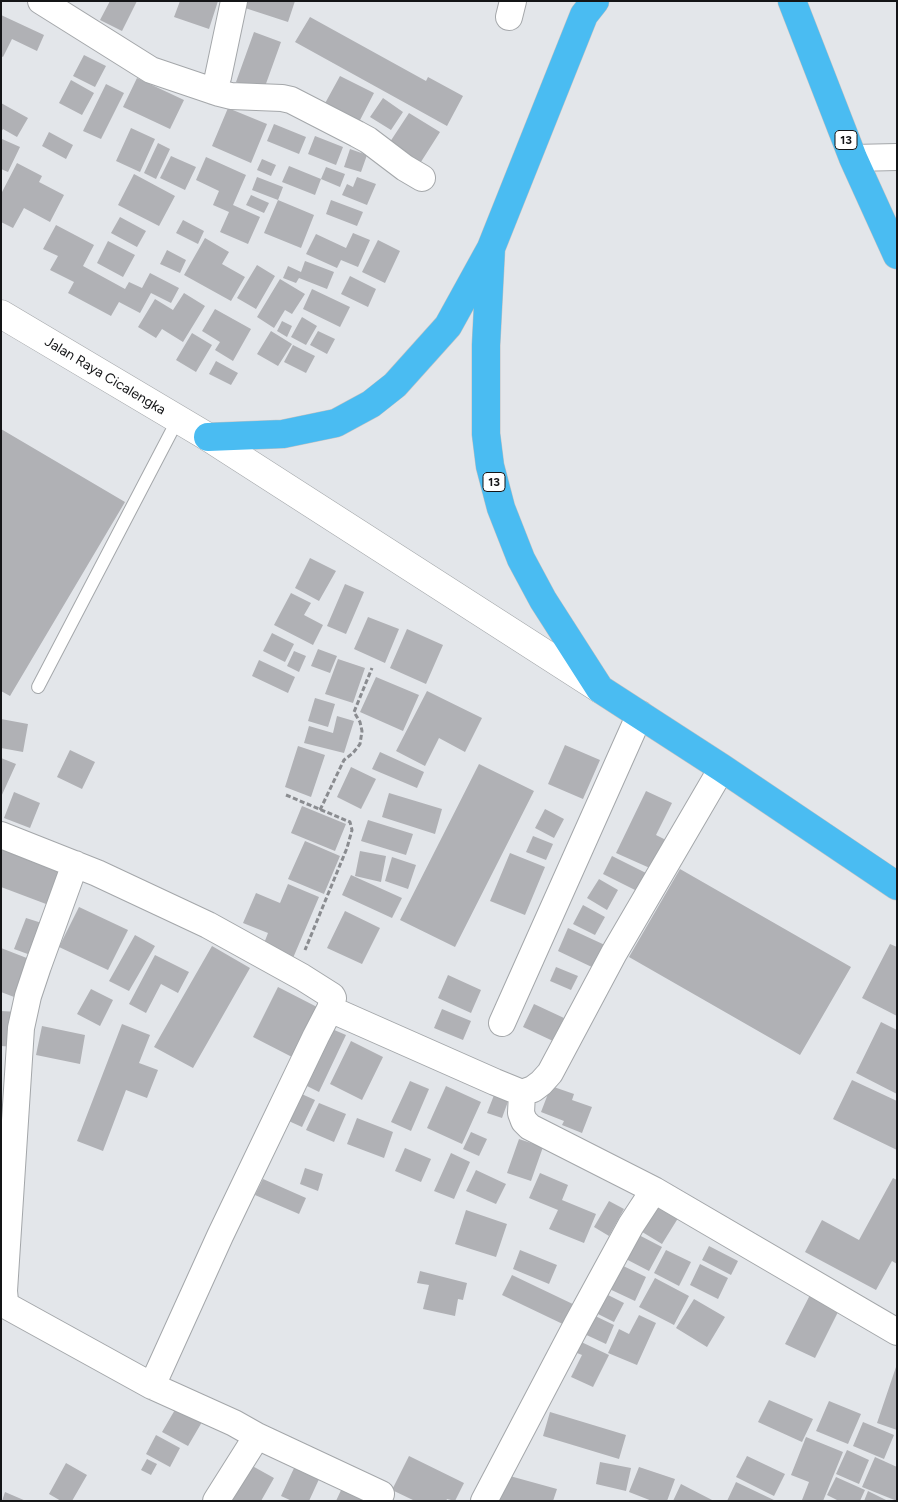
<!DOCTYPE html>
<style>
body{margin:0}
#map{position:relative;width:898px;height:1502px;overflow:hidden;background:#e3e6ea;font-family:Figtree,sans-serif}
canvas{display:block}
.frame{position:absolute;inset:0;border:2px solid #141517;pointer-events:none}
</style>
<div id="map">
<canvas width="898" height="1502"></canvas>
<div class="frame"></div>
</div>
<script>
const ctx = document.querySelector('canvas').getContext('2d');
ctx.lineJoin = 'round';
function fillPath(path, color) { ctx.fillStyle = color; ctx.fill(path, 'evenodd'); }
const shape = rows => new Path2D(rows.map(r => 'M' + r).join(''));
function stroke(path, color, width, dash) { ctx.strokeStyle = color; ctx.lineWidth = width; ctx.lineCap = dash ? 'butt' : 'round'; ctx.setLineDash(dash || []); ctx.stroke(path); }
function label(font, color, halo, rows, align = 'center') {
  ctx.font = font + ' Figtree,sans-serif'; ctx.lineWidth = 4; ctx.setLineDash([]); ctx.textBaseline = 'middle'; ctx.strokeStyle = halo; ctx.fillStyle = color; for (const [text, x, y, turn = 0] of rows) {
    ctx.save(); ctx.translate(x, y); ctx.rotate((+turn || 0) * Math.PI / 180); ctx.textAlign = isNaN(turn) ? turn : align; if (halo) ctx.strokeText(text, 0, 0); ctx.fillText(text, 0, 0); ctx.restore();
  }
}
const building = shape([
 [110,1,137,1,122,31,100,20],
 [180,1,218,1,209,29,174,17],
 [244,1,295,1,288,22,242,7],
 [1,15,44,35,37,51,12,39,3,57,1,56],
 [310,17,426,81,428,77,463,96,447,126,295,42],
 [254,32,281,42,263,92,236,82],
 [84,55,106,66,95,87,73,76],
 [340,76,374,93,358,124,323,107],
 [137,78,184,100,170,129,123,107],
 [71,80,94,93,82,115,59,103],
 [106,84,124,93,101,139,83,131],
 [383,98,403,112,391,130,370,117],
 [1,103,28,118,17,137,3,129,1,132],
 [228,108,267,124,251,163,212,146],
 [409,113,440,132,419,165,388,145],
 [274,124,306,137,299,154,267,141],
 [131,128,155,139,140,172,116,161],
 [49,132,73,145,66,159,42,146],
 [315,136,343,147,336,165,308,154],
 [2,139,20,147,8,172,1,169],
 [158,143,170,149,156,179,144,173],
 [350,149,367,155,361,172,344,167],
 [171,156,196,167,185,190,160,178],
 [206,157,246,175,233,205,260,217,248,244,220,232,229,212,213,205,219,191,196,180],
 [262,159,276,165,271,176,257,170],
 [17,163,42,176,39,182,64,195,50,222,24,208,13,228,1,222,1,194],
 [289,166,321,179,315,195,282,182],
 [326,167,345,174,340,187,321,179],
 [134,174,175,196,159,226,118,205],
 [257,177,283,187,278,200,252,190],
 [357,177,376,184,367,205,342,195,347,184,353,187],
 [251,195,269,203,264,213,246,205],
 [278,200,314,215,301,248,264,233],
 [331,200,363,212,357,226,326,214],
 [120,217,146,231,137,247,111,233],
 [183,220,204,231,198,244,176,233],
 [56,225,94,245,83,266,125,289,129,282,142,288,150,273,179,288,171,303,151,293,140,313,119,302,111,316,68,293,74,282,50,270,58,256,43,249],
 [353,233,370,240,358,267,341,260,337,268,306,254,316,234,346,248],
 [205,238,229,252,222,264,245,277,231,301,184,275],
 [378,240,400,251,385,283,362,272],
 [108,241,135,255,123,277,97,263],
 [167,250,186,260,180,273,160,264],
 [305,261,334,272,327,289,299,278,296,283,283,278,288,266,301,272],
 [257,265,275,276,256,309,237,298],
 [350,276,376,289,368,307,341,294],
 [280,279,305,294,292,314,285,310,274,328,257,317],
 [312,289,350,307,340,327,303,309],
 [184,293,205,306,183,342,162,329,156,338,138,327,155,299,173,310],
 [215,309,251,329,233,361,215,350,220,342,202,331],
 [302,317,317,326,306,345,291,337],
 [282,321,292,326,287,337,277,331],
 [271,331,292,344,278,366,257,354],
 [318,331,335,339,327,354,310,345],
 [192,333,212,345,196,372,176,360],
 [293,345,315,356,306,373,284,362],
 [216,361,238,373,231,385,209,374],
 [1,429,125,502,10,696,1,691],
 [310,558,336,571,319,601,295,588],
 [345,584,364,592,346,634,327,626],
 [291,593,311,603,304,615,323,625,313,645,274,625],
 [368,617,399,629,385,663,354,649],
 [407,629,443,645,426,684,390,668],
 [272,633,294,644,285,662,263,651],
 [318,649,337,656,330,673,311,666],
 [294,651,306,656,299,672,287,666],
 [338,659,365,668,353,703,325,694],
 [259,660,295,677,288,693,252,676],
 [376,677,419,695,403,731,360,712],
 [427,691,482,718,465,752,439,738,425,766,396,751],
 [315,698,335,704,328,727,308,721],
 [337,716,354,721,344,753,304,743,309,726,333,733],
 [1,719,28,724,23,752,1,748],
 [565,745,600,760,583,799,548,784],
 [298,746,325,755,311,797,285,787],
 [70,750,95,762,82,789,57,777],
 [380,752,424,772,417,788,372,769],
 [1,758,16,764,1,797],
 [479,764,534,791,455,947,400,920],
 [351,767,376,779,361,809,337,797],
 [646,791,672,803,656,835,666,840,652,869,616,853],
 [14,792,40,803,30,828,4,818],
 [389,793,442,809,435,834,382,817],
 [302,806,346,824,335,851,291,833],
 [545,809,564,819,554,838,535,828],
 [368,820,413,834,406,855,361,841],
 [533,836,553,844,546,860,526,852],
 [1,841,70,867,54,907,1,887],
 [305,841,340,856,324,894,288,879],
 [360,851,386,856,381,882,355,876],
 [510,853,545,867,525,915,490,901],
 [612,856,646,873,637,891,603,874],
 [392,857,416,865,408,889,385,881],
 [680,869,851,967,800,1055,629,957],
 [351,875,402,898,392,918,342,895],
 [599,879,618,890,607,910,587,898],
 [288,884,319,897,293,958,263,946,268,933,243,923,256,893,280,903],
 [583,905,605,917,595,935,573,924],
 [79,907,128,930,108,970,59,947],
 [345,911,380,928,362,964,327,948],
 [26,918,48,925,36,957,14,949],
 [568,928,607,946,596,969,558,951],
 [135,935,155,946,129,991,109,981],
 [890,944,897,947,897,1016,862,998],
 [212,946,250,968,193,1068,154,1047],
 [1,948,37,962,22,1000,1,992],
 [155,955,189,972,178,993,161,984,146,1013,129,1004],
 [556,967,578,976,571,990,550,981],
 [448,975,481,990,471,1013,438,998],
 [278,987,317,1007,292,1057,253,1037],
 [91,989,113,1000,100,1026,77,1014],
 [534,1004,564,1018,553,1041,523,1027],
 [442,1009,471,1021,463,1040,434,1028],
 [1,1011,18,1012,16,1047,1,1046],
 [881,1022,897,1030,897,1094,856,1073],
 [122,1024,150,1035,139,1063,158,1070,147,1098,126,1090,103,1151,77,1141],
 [42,1026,85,1035,80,1064,36,1055],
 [325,1026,346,1035,319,1092,299,1082],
 [351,1041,383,1057,362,1100,330,1084],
 [852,1080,897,1101,897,1150,833,1119],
 [410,1081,429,1089,411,1131,391,1122],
 [446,1086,481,1102,462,1144,427,1128],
 [551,1086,574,1094,572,1100,592,1107,582,1133,562,1125,564,1121,541,1112],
 [496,1090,510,1096,502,1118,487,1113],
 [295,1091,315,1100,302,1127,282,1118],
 [319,1103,346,1114,334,1142,306,1130],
 [357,1118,393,1132,384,1158,347,1144],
 [471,1132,487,1139,479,1156,463,1149],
 [519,1139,543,1147,531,1181,507,1173],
 [405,1148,431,1159,421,1182,395,1171],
 [451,1153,470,1162,454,1199,434,1191],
 [305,1168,323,1174,318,1191,300,1184],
 [476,1170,506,1184,496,1204,466,1191],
 [540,1173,568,1185,562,1200,596,1214,584,1243,549,1229,558,1210,529,1198],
 [893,1178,897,1180,897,1264,892,1261,876,1290,805,1252,822,1220,859,1240],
 [263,1179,306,1198,299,1214,255,1195],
 [652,1198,680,1215,662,1244,634,1227],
 [609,1201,624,1209,609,1236,594,1227],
 [466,1210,507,1224,496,1257,455,1244],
 [635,1233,662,1247,649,1271,622,1257],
 [709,1246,738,1261,731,1275,702,1260],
 [520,1250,557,1265,549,1284,513,1269],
 [666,1250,691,1262,679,1286,654,1273],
 [615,1262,646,1277,635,1301,603,1286],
 [700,1264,728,1278,718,1299,690,1285],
 [420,1271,467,1283,463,1300,458,1299,455,1316,423,1309,429,1285,417,1283],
 [512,1275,579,1307,569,1327,502,1295],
 [655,1278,689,1296,674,1325,639,1307],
 [600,1291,624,1303,614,1322,590,1310],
 [811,1293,840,1308,815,1358,785,1344],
 [694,1299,725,1317,707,1347,676,1328],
 [589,1313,614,1325,606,1344,580,1332],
 [639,1315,656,1323,637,1365,608,1353,619,1329,629,1334],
 [577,1340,609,1355,593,1387,571,1377,582,1355,572,1351],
 [896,1367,897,1367,897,1430,877,1423],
 [769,1400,813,1419,802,1442,758,1422],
 [829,1401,861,1414,848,1444,816,1431],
 [176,1408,202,1422,188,1446,162,1432],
 [550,1412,626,1435,619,1459,543,1436],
 [863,1422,894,1435,884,1459,853,1446],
 [156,1435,180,1448,170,1467,146,1454],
 [806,1437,843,1452,823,1501,802,1500,809,1482,791,1475],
 [847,1450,869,1460,859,1484,836,1474],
 [409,1456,464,1483,455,1501,447,1499,446,1501,415,1501,392,1490],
 [747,1456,785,1474,774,1496,736,1477],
 [875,1457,897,1467,897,1501,862,1487],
 [147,1459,157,1464,151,1475,141,1470],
 [600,1462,631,1468,626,1491,596,1484],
 [66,1463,87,1475,72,1501,61,1501,49,1494],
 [247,1463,274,1478,261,1501,225,1501],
 [295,1466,320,1477,309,1501,292,1501,281,1496],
 [639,1467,675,1479,667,1501,652,1501,629,1492],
 [499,1473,557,1489,553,1501,491,1501],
 [836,1477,865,1490,860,1501,839,1501,827,1495],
 [736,1482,776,1501,727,1501],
 [681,1484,714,1501,673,1501],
 [342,1488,368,1501,336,1501],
 [868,1491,888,1501,864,1501],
 [5,1492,26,1501,2,1501]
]);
const path = shape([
 [286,795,350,822,352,830,347,848,305,950],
 [320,810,344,760,353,753,360,744,362,731,360,722,354,712,372,668]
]);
const service = shape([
 [38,687,178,419]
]);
const minor = shape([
 [41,1,151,70,219,93,231,96,282,98,291,100,357,134,368,140,405,168,422,178],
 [509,17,513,1],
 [213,91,218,77,234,1],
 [853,158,897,157],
 [1,835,97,873,208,925,302,977,332,996,333,998,330,1009],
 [75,864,38,966,28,996,21,1028,4,1291,5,1301,7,1306,152,1386],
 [502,1023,640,714],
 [522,1093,521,1113,524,1121,530,1127,654,1190,897,1332],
 [257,1436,381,1494],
 [216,1501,257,1436,234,1423,152,1386,220,1236,316,1036,330,1009,495,1082,522,1093,533,1089,541,1083,550,1073,614,953,722,768],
 [484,1501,577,1324,631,1225,654,1190]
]);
const secondary = shape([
 [1,314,208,437,600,689]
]);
const trunk = shape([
 [792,1,853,158,897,255],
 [491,248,486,345,486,434,490,466,501,508,521,559,543,600,600,689,722,768,897,886],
 [208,437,283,434,336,423,371,404,395,385,448,326,491,248,584,15,595,1]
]);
const shields = [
 [846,140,22],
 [494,482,22]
];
const shieldNames = [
 ["13",846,140],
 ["13",494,482]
];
const streetNames = [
 ["Jalan Raya Cicalengka",105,376,31]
];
fillPath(building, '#b0b1b5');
stroke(service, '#a4a7aa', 14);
stroke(minor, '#a4a7aa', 28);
stroke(secondary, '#a4a7aa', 29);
stroke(trunk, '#c2c2c3', 29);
stroke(path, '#8a8c90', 3, [5, 2.5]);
stroke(service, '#fff', 12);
stroke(minor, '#fff', 26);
stroke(secondary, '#fff', 28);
stroke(trunk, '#4abcf2', 28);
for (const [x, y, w] of shields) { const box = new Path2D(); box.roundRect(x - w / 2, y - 9.5, w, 19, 4); ctx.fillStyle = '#fff'; ctx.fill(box); stroke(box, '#141517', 1); }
label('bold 12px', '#141517', null, shieldNames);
label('14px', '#141517', '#fff', streetNames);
</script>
